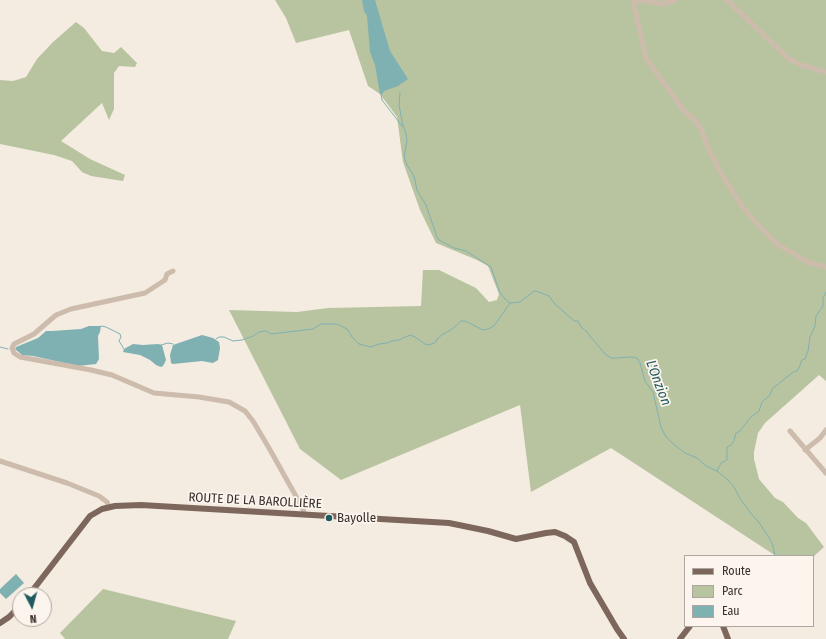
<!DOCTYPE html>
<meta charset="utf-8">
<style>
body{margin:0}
#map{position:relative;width:826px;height:639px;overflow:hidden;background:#f4ebe1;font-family:"Fira Sans Condensed",sans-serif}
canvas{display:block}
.legend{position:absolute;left:684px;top:555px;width:130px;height:72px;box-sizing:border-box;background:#fbf5ee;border:1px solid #aea6a0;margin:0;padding:5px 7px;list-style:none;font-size:12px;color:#3b302b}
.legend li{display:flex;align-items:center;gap:8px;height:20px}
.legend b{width:20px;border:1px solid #aea6a0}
.north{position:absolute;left:12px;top:587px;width:40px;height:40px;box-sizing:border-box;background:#fbf5ee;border:1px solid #aea6a0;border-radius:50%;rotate:174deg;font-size:11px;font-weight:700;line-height:16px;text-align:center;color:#3b302b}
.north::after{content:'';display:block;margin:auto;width:14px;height:18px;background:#1f5a5e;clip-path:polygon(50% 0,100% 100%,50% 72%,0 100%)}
</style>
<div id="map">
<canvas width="826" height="639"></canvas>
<ul class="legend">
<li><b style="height:5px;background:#7d675c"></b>Route</li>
<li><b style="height:11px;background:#b8c4a0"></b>Parc</li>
<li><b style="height:11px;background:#7fb0b2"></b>Eau</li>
</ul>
<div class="north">N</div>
</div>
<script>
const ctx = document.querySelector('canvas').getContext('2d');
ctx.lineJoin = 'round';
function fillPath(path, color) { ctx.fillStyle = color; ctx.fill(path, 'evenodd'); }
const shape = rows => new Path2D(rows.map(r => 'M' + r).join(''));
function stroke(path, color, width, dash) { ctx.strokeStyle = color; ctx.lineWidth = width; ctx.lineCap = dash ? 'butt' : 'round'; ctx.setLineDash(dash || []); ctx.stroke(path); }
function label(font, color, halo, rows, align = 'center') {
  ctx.font = font + ' "Fira Sans Condensed",sans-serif'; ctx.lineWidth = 3.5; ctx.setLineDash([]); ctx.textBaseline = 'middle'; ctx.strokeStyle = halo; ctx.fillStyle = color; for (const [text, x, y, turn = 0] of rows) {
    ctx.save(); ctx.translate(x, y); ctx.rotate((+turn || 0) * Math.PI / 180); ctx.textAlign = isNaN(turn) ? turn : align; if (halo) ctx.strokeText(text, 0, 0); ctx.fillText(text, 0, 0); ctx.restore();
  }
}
const green = shape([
 [275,0,826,0,826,381,819,375,765,423,758,433,754,452,754,459,759,479,775,498,783,502,798,518,806,523,824,547,813,557,776,556,611,448,531,492,520,405,341,480,300,449,229,310,297,312,328,308,421,306,423,270,439,270,476,288,489,302,497,300,499,294,488,266,477,260,436,243,420,210,403,162,397,117,380,94,368,86,349,30,296,43,286,18],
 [76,22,84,28,102,51,114,53,121,47,137,63,135,67,119,66,114,73,114,109,109,120,102,103,61,141,90,159,125,175,123,181,91,176,82,172,72,161,54,155,0,144,0,80,13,81,26,77,37,59,53,42],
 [103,589,236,621,228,639,65,639,60,633]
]);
const water = shape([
 [362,0,375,0,390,51,408,79,398,86,384,91,382,94,380,94,375,65,370,52,367,16,364,11],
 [89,326,101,326,100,332,98,336,99,359,96,364,78,366,33,356,22,355,15,349,16,347,38,338,46,331,52,331,81,329],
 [202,335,213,338,219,342,220,348,218,360,213,363,202,361,173,364,171,363,170,355,173,345],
 [133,344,143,345,158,344,162,345,166,360,163,366,161,367,156,365,150,360,140,355,123,352,124,349],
 [16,574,24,583,6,599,0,593,0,589]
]);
const stream = shape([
 [400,93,399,105,403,126,406,133,407,141,404,157,407,165,414,176,417,190,426,205,437,237,439,240,454,248,466,251,491,267,500,293,505,299,510,303,520,302,534,291,536,291,549,296,554,303,574,321,578,321,581,327,586,331,605,354,611,358,616,358,632,357,637,358,640,363,645,381,653,392,661,427,665,435,671,442,685,453,697,458,706,466,717,471,728,480,734,487,741,500,753,516,758,521,770,539,773,546,775,556],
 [381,94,382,100,402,126],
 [101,326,106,327,120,334,121,337,119,341,124,349],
 [216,339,219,337,224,337,233,341,242,340,253,336,259,332,266,331,271,334,313,329,321,324,337,324,347,329,352,337,359,344,371,347,379,344,387,343,392,341,399,340,410,335,415,337,425,344,429,345,436,342,437,339,443,334,451,330,461,321,465,321,483,330,488,329,494,326,510,303],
 [161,345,168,343,173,344],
 [0,347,8,349],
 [717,471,721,463,727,460,727,447,731,445,734,441,736,433,740,431,751,417,759,411,762,402,770,395,772,389,792,373,798,370,802,360,805,359,808,351,810,337,815,326,816,316,823,306,823,298,826,292]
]);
const minor = shape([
 [633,0,646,58,684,111,694,119,701,129,709,150,722,175,742,206,758,225,777,244,808,262,826,267],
 [727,0,789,59,801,65,826,72],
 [633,2,641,0,663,4,675,0],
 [173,271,167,274,165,280,145,293,71,309,56,315,34,334,14,344,12,348,14,353,20,357,91,370,112,375,154,393,199,397,229,402,245,411,253,421,269,448,302,507,305,515],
 [790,431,826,473],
 [805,450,820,438,826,430],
 [0,461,67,483,99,496,107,502,109,507]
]);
const major = shape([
 [29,595,90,516,102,509,115,506,141,505,449,523,488,531,516,539,546,533,555,532,565,536,574,542,590,583,617,629,624,639],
 [0,623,9,617,20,606],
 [723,626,728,639],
 [680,639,690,626]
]);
const markers = [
 [329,518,4,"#1f5a5e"]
];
const streetNames = [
 ["ROUTE DE LA BAROLLIÈRE",255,501,3]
];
const poiNames = [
 ["Bayolle",337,518]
];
const waterNames = [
 ["L'Onzion",658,383,69]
];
fillPath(green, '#b8c4a0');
fillPath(water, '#7fb0b2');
stroke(stream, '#7fb0b2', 1);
stroke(minor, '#cdbbac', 5);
stroke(major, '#7d675c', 6);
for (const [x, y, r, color] of markers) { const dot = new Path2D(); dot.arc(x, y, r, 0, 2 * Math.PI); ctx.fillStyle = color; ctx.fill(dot); stroke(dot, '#fbf5ee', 1.5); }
label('13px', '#3b302b', '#fbf5ee', streetNames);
label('13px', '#3b302b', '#fbf5ee', poiNames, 'left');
label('italic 14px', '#1f5a5e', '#fbf5ee', waterNames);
</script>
